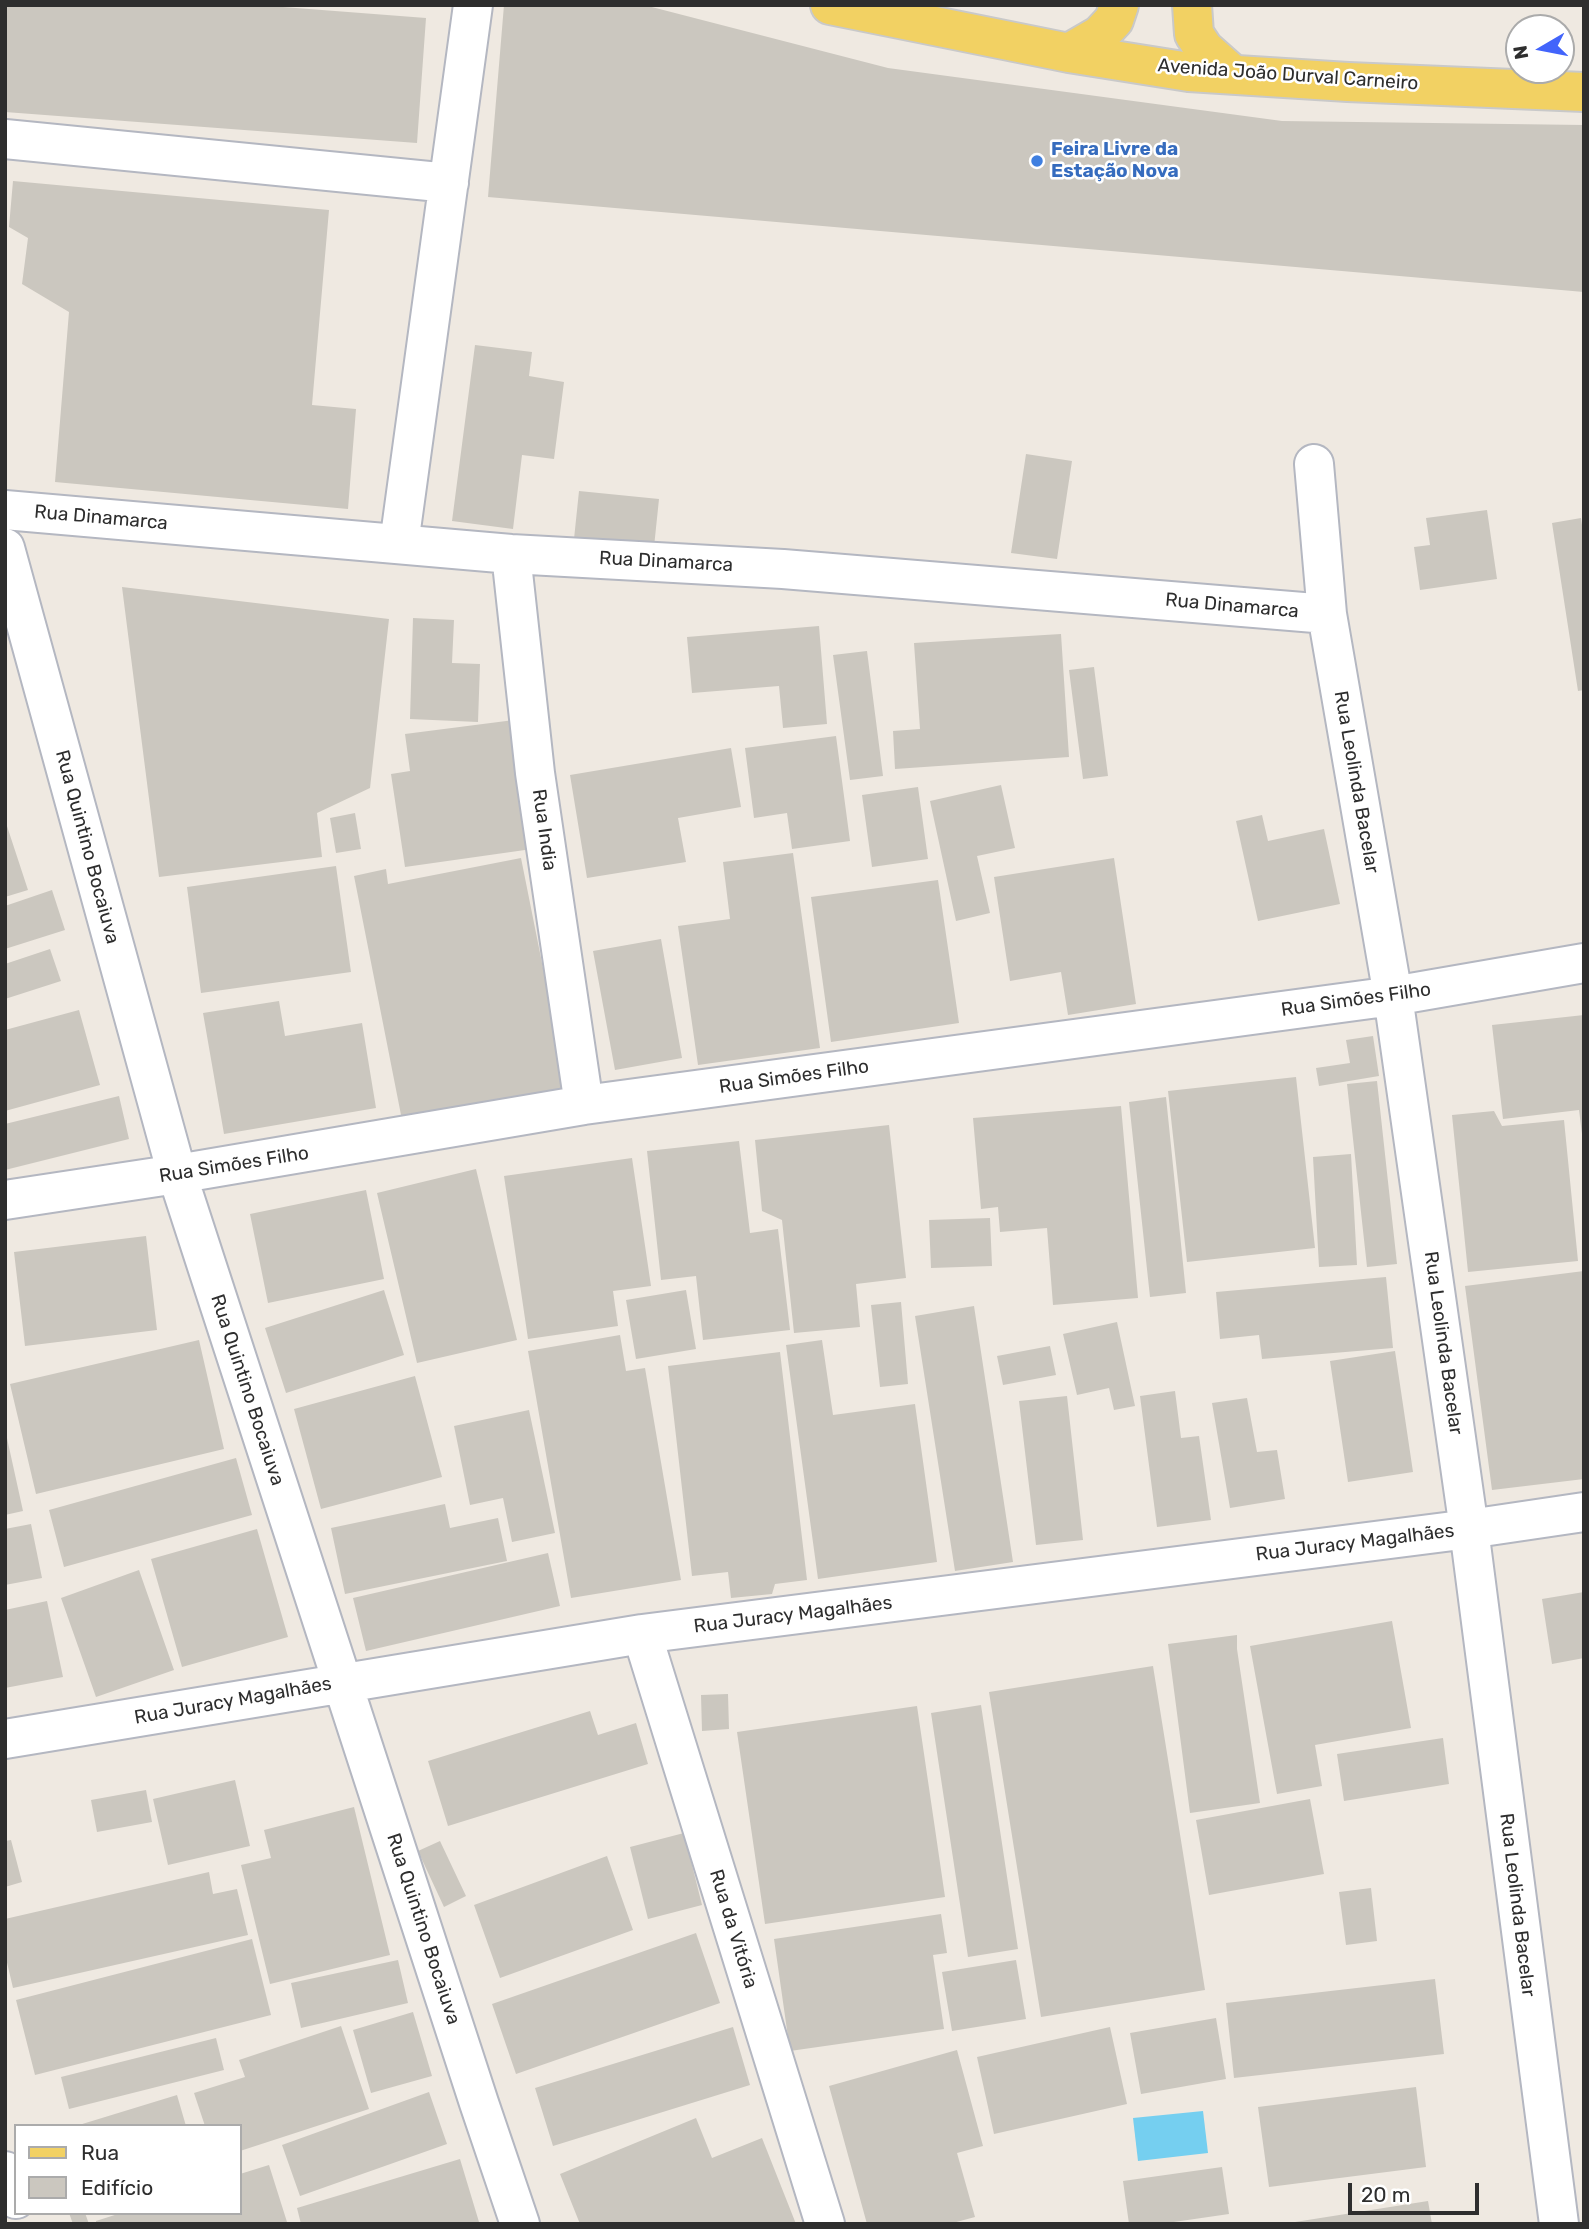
<!DOCTYPE html>
<meta charset="utf-8">
<style>
body{margin:0}
#map{position:relative;width:1589px;height:2229px;overflow:hidden;background:#efe9e1;font-family:Rubik,sans-serif}
canvas{display:block}
.frame{position:absolute;inset:0;border:7px solid #2e2e2e;pointer-events:none}
.legend{position:absolute;left:14px;top:2124px;width:228px;height:91px;box-sizing:border-box;background:#fff;border:2px solid #ababab;margin:0;padding:9px 12px;list-style:none;font-size:21px;color:#2e2e2e}
.legend li{display:flex;align-items:center;gap:14px;height:35px}
.legend b{width:35px;border:2px solid #ababab}
.north{position:absolute;left:1505px;top:14px;width:70px;height:70px;box-sizing:border-box;background:#fff;border:2px solid #ababab;border-radius:50%;rotate:260deg;font-size:19px;font-weight:700;line-height:28px;text-align:center;color:#2e2e2e}
.north::after{content:'';display:block;margin:auto;width:24px;height:32px;background:#4264fb;clip-path:polygon(50% 0,100% 100%,50% 72%,0 100%)}
.scale{position:absolute;left:1348px;top:2183px;width:131px;height:32px;box-sizing:border-box;border:4px solid #2e2e2e;border-top:0;padding-left:9px;font-size:21px;line-height:24px;white-space:nowrap;color:#2e2e2e;-webkit-text-stroke:5px #fff;paint-order:stroke}
</style>
<div id="map">
<canvas width="1589" height="2229"></canvas>
<div class="frame"></div>
<ul class="legend">
<li><b style="height:9px;background:#f2d163"></b>Rua</li>
<li><b style="height:19px;background:#cbc7bf"></b>Edifício</li>
</ul>
<div class="north">N</div>
<div class="scale">20 m</div>
</div>
<script>
const ctx = document.querySelector('canvas').getContext('2d');
ctx.lineJoin = 'round';
function fillPath(path, color) { ctx.fillStyle = color; ctx.fill(path, 'evenodd'); }
const shape = rows => new Path2D(rows.map(r => 'M' + r).join(''));
function stroke(path, color, width, dash) { ctx.strokeStyle = color; ctx.lineWidth = width; ctx.lineCap = dash ? 'butt' : 'round'; ctx.setLineDash(dash || []); ctx.stroke(path); }
function label(font, color, halo, rows, align = 'center') {
  ctx.font = font + ' Rubik,sans-serif'; ctx.lineWidth = 5; ctx.setLineDash([]); ctx.textBaseline = 'middle'; ctx.strokeStyle = halo; ctx.fillStyle = color; for (const [text, x, y, turn = 0] of rows) {
    ctx.save(); ctx.translate(x, y); ctx.rotate((+turn || 0) * Math.PI / 180); ctx.textAlign = isNaN(turn) ? turn : align; if (halo) ctx.strokeText(text, 0, 0); ctx.fillText(text, 0, 0); ctx.restore();
  }
}
const water = shape([
 [1203,2111,1208,2153,1138,2161,1133,2118]
]);
const building = shape([
 [5,5,257,5,426,18,417,143,5,112],
 [504,5,644,5,888,68,1282,121,1584,125,1584,292,488,197],
 [13,181,329,210,312,405,356,409,348,509,55,482,69,312,22,284,28,238,9,227],
 [475,345,532,352,529,376,564,382,554,459,522,455,513,529,452,521],
 [1026,454,1072,461,1057,559,1011,553],
 [579,491,659,499,654,547,574,539],
 [1487,510,1497,579,1420,590,1414,547,1430,545,1426,518],
 [1581,518,1584,539,1584,690,1578,691,1552,523],
 [122,587,389,619,370,788,317,813,322,857,159,877],
 [413,618,454,620,452,663,480,664,478,722,410,719],
 [819,626,827,724,783,728,779,686,692,693,687,637],
 [1061,634,1069,757,895,769,893,731,920,729,914,643],
 [867,651,883,776,850,780,833,655],
 [1094,667,1108,776,1083,779,1069,670],
 [514,720,532,849,405,867,391,774,410,771,405,734],
 [836,736,850,841,792,849,787,813,754,818,745,748],
 [731,748,741,807,678,818,686,862,587,878,570,775],
 [1001,785,1015,848,977,856,990,913,956,921,930,801],
 [918,787,928,859,872,867,862,795],
 [355,813,361,849,336,853,330,818],
 [1262,815,1268,841,1324,829,1340,904,1258,921,1236,821],
 [5,820,28,890,5,897],
 [793,853,820,1048,698,1065,678,926,730,919,723,862],
 [521,858,567,1088,402,1120,354,876,386,869,388,884],
 [1114,858,1136,1004,1068,1015,1061,972,1010,981,994,877],
 [336,866,351,972,201,993,187,887],
 [938,880,959,1023,831,1042,811,897],
 [52,890,65,930,5,949,5,906],
 [661,939,682,1058,615,1070,593,951],
 [50,949,61,981,5,999,5,964],
 [279,1001,285,1036,362,1023,376,1108,224,1134,203,1013],
 [79,1010,100,1085,5,1111,5,1030],
 [1584,1015,1584,1134,1582,1134,1579,1110,1503,1119,1492,1025],
 [1373,1036,1379,1076,1319,1086,1316,1068,1350,1063,1346,1040],
 [1296,1077,1315,1248,1187,1262,1168,1091],
 [1377,1081,1397,1264,1367,1267,1347,1084],
 [119,1096,129,1139,5,1170,5,1124],
 [1166,1097,1186,1293,1150,1297,1129,1102],
 [1121,1106,1138,1298,1053,1305,1047,1228,1000,1232,998,1207,981,1209,973,1118],
 [1494,1111,1502,1126,1564,1120,1578,1261,1468,1272,1452,1115],
 [889,1125,906,1278,856,1284,860,1327,794,1333,782,1220,762,1211,755,1140],
 [739,1141,750,1233,778,1229,790,1330,703,1340,696,1276,661,1280,647,1151],
 [1351,1154,1357,1265,1319,1267,1313,1157],
 [632,1158,651,1286,613,1291,618,1326,528,1339,504,1176],
 [476,1169,517,1340,417,1363,377,1193],
 [366,1190,384,1279,268,1303,250,1214],
 [990,1218,992,1266,931,1268,929,1220],
 [146,1236,157,1330,25,1346,14,1252],
 [1584,1271,1584,1479,1492,1490,1465,1286],
 [1386,1277,1393,1348,1262,1359,1259,1335,1220,1339,1216,1292],
 [384,1290,404,1355,286,1393,265,1328],
 [686,1290,696,1349,636,1359,626,1300],
 [901,1302,908,1384,880,1387,871,1305],
 [974,1306,1013,1562,955,1571,915,1316],
 [1117,1322,1135,1406,1114,1410,1109,1388,1077,1395,1063,1334],
 [620,1335,626,1371,645,1368,681,1580,571,1598,528,1351],
 [199,1340,224,1449,36,1494,10,1384],
 [822,1340,833,1415,915,1404,937,1562,818,1579,786,1345],
 [1050,1346,1056,1375,1003,1385,997,1356],
 [1395,1351,1413,1472,1348,1482,1330,1361],
 [780,1352,807,1580,775,1584,772,1594,731,1598,728,1572,692,1576,668,1366],
 [415,1376,442,1477,321,1509,294,1409],
 [1175,1391,1181,1438,1199,1436,1211,1520,1157,1527,1140,1396],
 [1067,1396,1083,1540,1036,1545,1019,1401],
 [1247,1398,1257,1452,1277,1450,1285,1499,1230,1508,1212,1403],
 [529,1410,555,1533,512,1542,503,1498,470,1505,454,1426],
 [5,1429,23,1511,5,1515],
 [236,1458,252,1515,64,1567,49,1510],
 [445,1504,450,1528,498,1518,507,1561,345,1594,331,1528],
 [31,1524,42,1578,5,1585,5,1529],
 [257,1529,288,1637,182,1667,151,1559],
 [548,1553,560,1606,366,1651,353,1598],
 [139,1570,174,1670,96,1697,61,1598],
 [1584,1592,1584,1658,1552,1664,1542,1599],
 [47,1601,63,1677,5,1688,5,1610],
 [1392,1621,1411,1728,1315,1745,1322,1786,1277,1794,1250,1646],
 [1237,1635,1237,1649,1260,1803,1190,1813,1168,1644],
 [1153,1666,1205,1990,1041,2017,989,1692],
 [728,1694,729,1729,702,1731,701,1695],
 [981,1705,1018,1949,968,1957,931,1713],
 [917,1706,945,1897,765,1924,737,1732],
 [590,1711,598,1735,636,1723,648,1764,448,1826,428,1761],
 [1443,1738,1449,1784,1344,1801,1337,1754],
 [235,1780,250,1846,168,1865,153,1799],
 [146,1790,152,1822,97,1832,91,1800],
 [1310,1799,1324,1874,1209,1895,1196,1820],
 [354,1807,390,1955,270,1984,241,1865,271,1858,264,1830],
 [684,1833,702,1905,648,1919,630,1847],
 [11,1840,22,1882,5,1887,5,1841],
 [440,1841,466,1896,444,1907,418,1851],
 [607,1856,633,1930,500,1978,474,1905],
 [209,1872,213,1894,237,1889,248,1935,13,1988,5,1954,5,1919],
 [1371,1888,1377,1941,1346,1945,1339,1892],
 [941,1914,947,1953,933,1955,944,2029,790,2051,774,1939],
 [696,1933,720,2003,516,2074,492,2004],
 [252,1939,271,2015,35,2075,16,2000],
 [398,1960,408,2003,301,2028,291,1983],
 [1016,1960,1026,2019,952,2031,942,1972],
 [1435,1979,1444,2054,1234,2078,1226,2003],
 [413,2012,432,2076,371,2093,353,2030],
 [1216,2018,1226,2079,1141,2094,1130,2033],
 [341,2026,369,2109,240,2151,240,2126,205,2126,194,2093,245,2077,239,2060],
 [733,2027,750,2085,553,2146,535,2088],
 [1110,2027,1127,2104,994,2134,977,2057],
 [216,2038,224,2070,69,2109,61,2077],
 [957,2050,983,2146,957,2153,975,2217,949,2224,867,2224,829,2086],
 [1416,2087,1426,2167,1269,2187,1258,2107],
 [429,2092,447,2144,300,2196,282,2145],
 [177,2095,186,2126,79,2126,79,2125],
 [696,2118,712,2158,762,2138,796,2224,580,2224,560,2174],
 [460,2159,479,2222,301,2224,297,2208],
 [269,2165,287,2222,281,2224,96,2224,96,2221,121,2213,240,2213,240,2174],
 [1222,2167,1229,2214,1160,2224,1129,2224,1123,2181],
 [1428,2201,1432,2224,1295,2224,1295,2222],
 [69,2213,85,2213,89,2224,73,2224]
]);
const minor = shape([
 [5,139,449,183],
 [1314,464,1327,614,1393,996,1469,1529,1559,2224],
 [5,510,511,554,783,569,1327,614],
 [399,544,473,5],
 [5,548,177,1174,479,2103,520,2224],
 [511,554,535,773,584,1105],
 [5,1200,177,1174,584,1105,1393,996,1584,963],
 [642,1634,825,2224],
 [5,1739,642,1634,1469,1529,1584,1512],
 [5,2171,16,2199]
]);
const major = shape([
 [830,5,1069,53,1189,72,1348,82,1584,92],
 [1192,5,1194,34,1204,49,1231,73],
 [1069,53,1100,35,1114,20,1119,5]
]);
const markers = [
 [1037,161,7,"#3f7fe0"]
];
const streetNames = [
 ["Avenida João Durval Carneiro",1288,75,4],
 ["Rua Dinamarca",101,518,5],
 ["Rua Dinamarca",666,562,3],
 ["Rua Dinamarca",1232,606,5],
 ["Rua Leolinda Bacelar",1356,782,80],
 ["Rua India",544,830,82],
 ["Rua Quintino Bocaiuva",87,847,75],
 ["Rua Simões Filho",1356,1000,-8],
 ["Rua Simões Filho",794,1077,-8],
 ["Rua Simões Filho",234,1165,-9],
 ["Rua Leolinda Bacelar",1443,1343,82],
 ["Rua Quintino Bocaiuva",247,1390,72],
 ["Rua Juracy Magalhães",1355,1543,-7],
 ["Rua Juracy Magalhães",793,1615,-7],
 ["Rua Juracy Magalhães",233,1701,-10],
 ["Rua Leolinda Bacelar",1517,1905,83],
 ["Rua Quintino Bocaiuva",423,1929,72],
 ["Rua da Vitória",733,1929,73]
];
const shopNames = [
 ["Feira Livre da",1051,150],
 ["Estação Nova",1051,172]
];
fillPath(water, '#75cff0');
fillPath(building, '#cbc7bf');
stroke(minor, '#b4b7c1', 42);
stroke(major, '#c9c9c9', 42);
stroke(minor, '#fff', 38);
stroke(major, '#f2d163', 38);
for (const [x, y, r, color] of markers) { const dot = new Path2D(); dot.arc(x, y, r, 0, 2 * Math.PI); ctx.fillStyle = color; ctx.fill(dot); stroke(dot, '#fff', 2.5); }
label('19px', '#2e2e2e', '#fff', streetNames);
label('bold 19px', '#366cbe', '#fff', shopNames, 'left');
</script>
